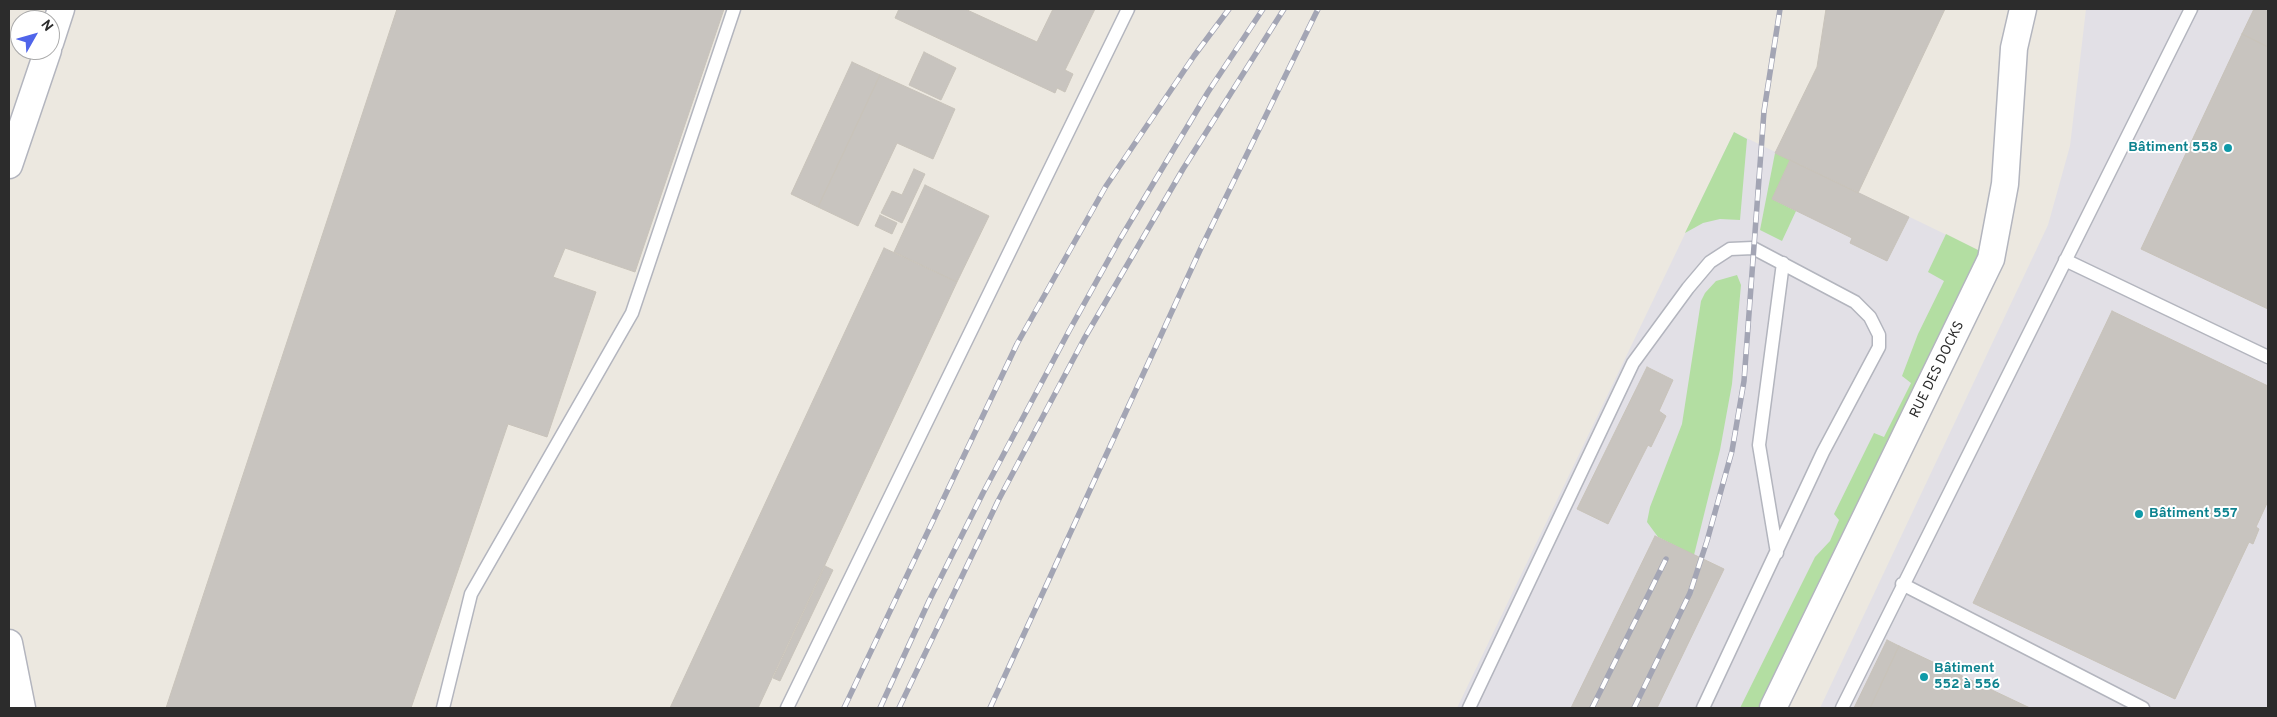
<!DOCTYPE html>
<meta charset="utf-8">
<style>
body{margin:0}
#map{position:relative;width:2277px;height:717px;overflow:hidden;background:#ece8e0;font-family:Overpass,sans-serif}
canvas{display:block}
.frame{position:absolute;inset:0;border:10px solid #2c2c2c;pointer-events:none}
.north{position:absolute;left:10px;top:10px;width:50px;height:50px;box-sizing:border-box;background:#fff;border:1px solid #ababab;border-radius:50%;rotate:52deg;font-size:14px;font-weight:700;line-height:20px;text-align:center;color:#2c2c2c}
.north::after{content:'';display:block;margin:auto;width:18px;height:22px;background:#5065ea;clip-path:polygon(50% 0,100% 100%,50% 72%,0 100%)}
</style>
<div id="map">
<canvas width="2277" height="717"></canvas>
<div class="frame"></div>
<div class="north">N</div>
</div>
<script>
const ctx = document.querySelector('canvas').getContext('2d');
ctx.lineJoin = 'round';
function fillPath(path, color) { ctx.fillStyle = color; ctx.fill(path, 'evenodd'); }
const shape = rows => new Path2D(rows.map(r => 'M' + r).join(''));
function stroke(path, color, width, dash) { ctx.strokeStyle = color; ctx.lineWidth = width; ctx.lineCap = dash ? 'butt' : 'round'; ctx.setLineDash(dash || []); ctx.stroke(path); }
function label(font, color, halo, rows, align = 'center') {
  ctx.font = font + ' Overpass,sans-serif'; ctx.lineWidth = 4; ctx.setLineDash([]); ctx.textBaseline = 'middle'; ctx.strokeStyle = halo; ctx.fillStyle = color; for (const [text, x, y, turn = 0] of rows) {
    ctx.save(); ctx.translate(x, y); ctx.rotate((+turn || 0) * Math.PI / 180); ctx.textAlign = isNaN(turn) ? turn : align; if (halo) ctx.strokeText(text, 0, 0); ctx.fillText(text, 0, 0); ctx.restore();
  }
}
const industrial = shape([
 [2086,9,2268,9,2268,708,1820,708,2048,225,2070,146],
 [1734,132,1980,251,1759,708,1457,708]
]);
const green = shape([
 [1734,132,1747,139,1740,220,1720,219,1703,223,1685,233],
 [1775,153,1790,160,1772,199,1796,211,1782,241,1760,230],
 [1946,234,1980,251,1759,708,1740,708,1815,557,1830,541,1839,520,1834,514,1874,433,1884,437,1911,383,1902,376,1918,334,1944,281,1928,272],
 [1737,275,1741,285,1732,384,1720,450,1694,555,1658,537,1647,522,1650,507,1682,424,1701,301,1705,293,1716,281]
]);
const building = shape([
 [397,9,724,9,635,272,565,248,553,277,596,292,547,437,508,424,411,708,166,708,397,9],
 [899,9,965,9,1037,42,1053,9,1095,9,1065,70,1073,74,1065,92,1057,88,1055,93,895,18,899,9],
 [1826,9,1945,9,1858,193,1775,153,1817,67,1826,9],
 [2254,9,2268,9,2268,47,2242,34,2254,9],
 [2242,34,2268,47,2268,309,2141,249,2242,34],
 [924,52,956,68,941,100,909,85,924,52],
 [852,62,880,75,818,207,791,194,852,62],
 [880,75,955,109,933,159,897,143,858,226,818,207,880,75],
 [1790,160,1909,217,1887,261,1850,243,1852,238,1772,199,1790,160],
 [914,169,925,174,902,223,881,213,892,191,902,195,914,169],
 [925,185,989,216,957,282,894,252,925,185],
 [880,215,897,223,892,234,875,226,880,215],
 [884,248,957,282,758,708,670,708,884,248],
 [2112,311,2268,386,2268,501,2256,527,2259,529,2253,544,2249,542,2175,699,1973,603,2112,311],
 [1647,367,1673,380,1659,411,1666,416,1651,447,1648,445,1608,524,1577,509,1647,367],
 [1655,536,1724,569,1657,708,1571,708,1655,536],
 [825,566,833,570,780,681,773,678,825,566],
 [1887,640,1899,646,1870,708,1854,708,1887,640],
 [1899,646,2030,708,1870,708,1899,646]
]);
const lane = shape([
 [2065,260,2268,357],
 [1777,553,1759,445,1783,263],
 [1902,584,2143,708],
 [443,708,471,594,632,313,734,9],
 [787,708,1128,9],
 [1469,708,1633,363,1688,288,1710,262,1730,249,1753,248,1855,302,1870,317,1879,335,1879,347,1823,452,1703,708],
 [1842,708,2191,9]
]);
const street = shape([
 [50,43,61,9],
 [9,165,48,50],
 [9,643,22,708],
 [1773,708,1991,259,2005,184,2014,48,2023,9]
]);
const rail = shape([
 [844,708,1017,344,1106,186,1194,56,1229,9],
 [880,708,929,601,983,493,1069,331,1120,239,1208,92,1263,9],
 [899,708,998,501,1084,339,1183,169,1284,9],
 [990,708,1201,248,1318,9],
 [1592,708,1666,559],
 [1634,708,1690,593,1707,541,1732,451,1744,381,1764,111,1780,9]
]);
const markers = [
 [2228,148,5,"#0f9aa8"],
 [2139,514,5,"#0f9aa8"],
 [1924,677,5,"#0f9aa8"]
];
const cultureNames = [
 ["Bâtiment 558",2218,148,"right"],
 ["Bâtiment 557",2149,514],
 ["Bâtiment",1934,669],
 ["552 à 556",1934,685]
];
const streetNames = [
 ["RUE DES DOCKS",1938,370,-64]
];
fillPath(industrial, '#e2e0e6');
fillPath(green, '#b3dea2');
fillPath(building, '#c8c4bf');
stroke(building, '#c8c3ba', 1);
stroke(lane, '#b3b5be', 15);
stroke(street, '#b3b5be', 29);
stroke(lane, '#fff', 12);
stroke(street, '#fff', 26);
stroke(rail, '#a3a5b4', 5.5);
stroke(rail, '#fff', 4, [11]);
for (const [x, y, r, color] of markers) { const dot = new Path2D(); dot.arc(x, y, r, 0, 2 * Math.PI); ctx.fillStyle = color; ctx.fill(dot); stroke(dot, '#fff', 2); }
label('bold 14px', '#0d838f', '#fff', cultureNames, 'left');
label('14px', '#2c2c2c', '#fff', streetNames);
</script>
